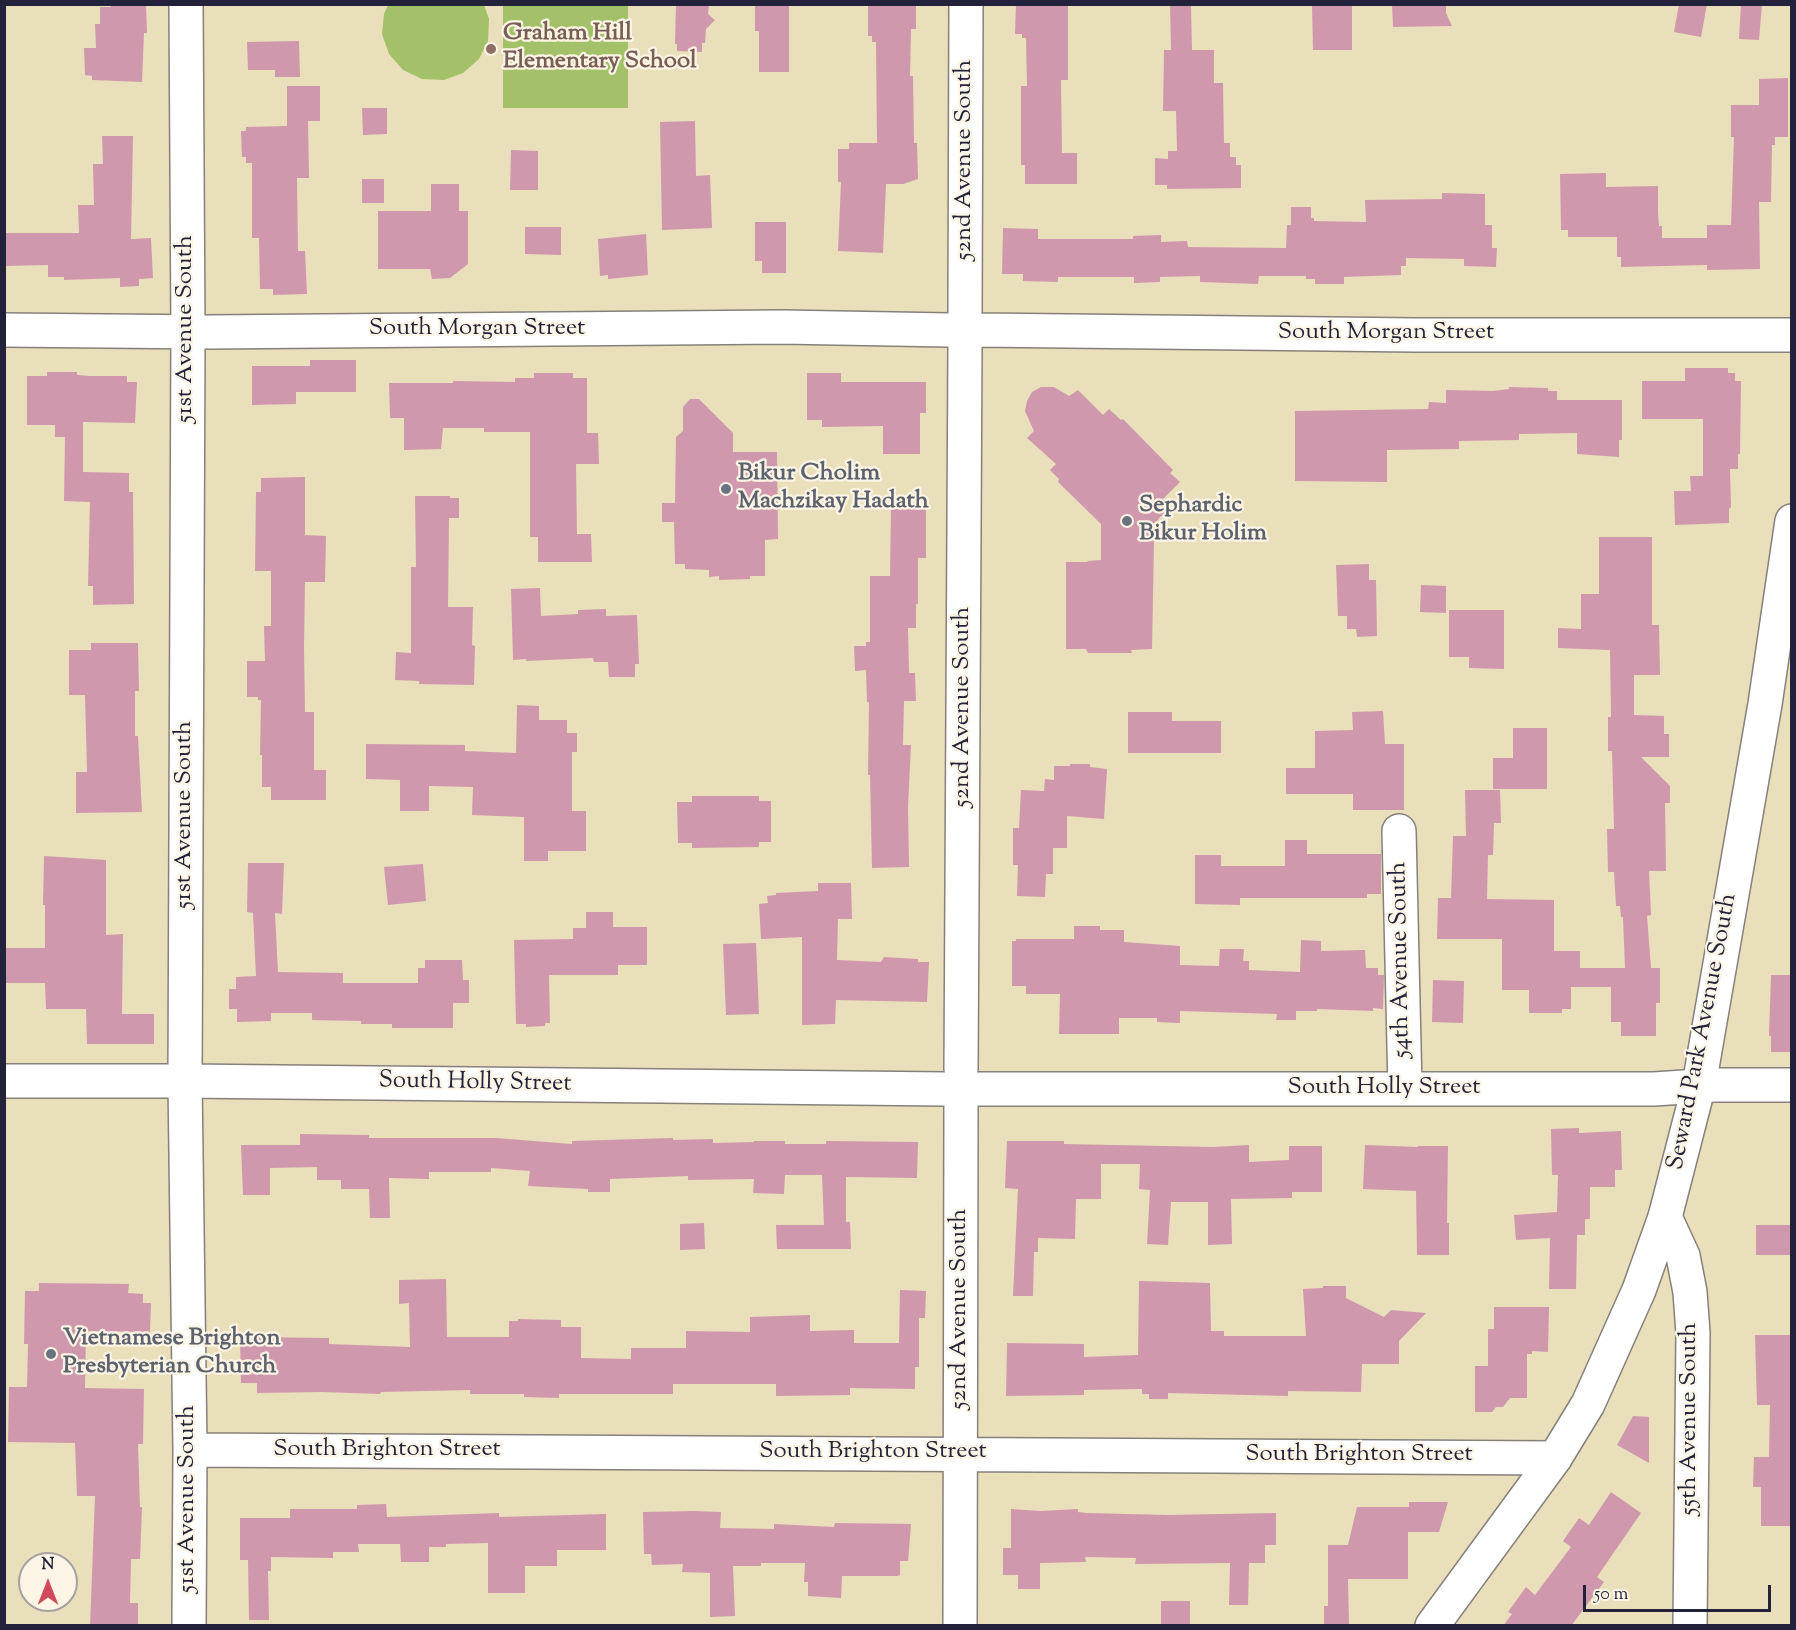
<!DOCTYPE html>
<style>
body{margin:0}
#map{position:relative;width:1796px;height:1630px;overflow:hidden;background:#e9dfbb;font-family:"Sorts Mill Goudy",serif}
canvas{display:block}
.frame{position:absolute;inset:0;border:6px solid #22223b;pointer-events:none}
.north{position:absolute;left:18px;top:1552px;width:60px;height:60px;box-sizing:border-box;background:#fcf5e5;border:2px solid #a5a1a1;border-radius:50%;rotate:0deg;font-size:16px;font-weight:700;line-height:24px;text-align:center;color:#22223b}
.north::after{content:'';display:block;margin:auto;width:21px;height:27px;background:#d1495b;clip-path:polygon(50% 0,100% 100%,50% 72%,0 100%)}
.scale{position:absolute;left:1583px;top:1585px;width:188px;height:27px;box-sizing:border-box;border:3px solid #22223b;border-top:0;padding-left:8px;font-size:18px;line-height:21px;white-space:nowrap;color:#22223b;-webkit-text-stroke:4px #fcf5e5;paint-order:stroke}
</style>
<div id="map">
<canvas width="1796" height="1630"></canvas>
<div class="frame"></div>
<div class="north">N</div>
<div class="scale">50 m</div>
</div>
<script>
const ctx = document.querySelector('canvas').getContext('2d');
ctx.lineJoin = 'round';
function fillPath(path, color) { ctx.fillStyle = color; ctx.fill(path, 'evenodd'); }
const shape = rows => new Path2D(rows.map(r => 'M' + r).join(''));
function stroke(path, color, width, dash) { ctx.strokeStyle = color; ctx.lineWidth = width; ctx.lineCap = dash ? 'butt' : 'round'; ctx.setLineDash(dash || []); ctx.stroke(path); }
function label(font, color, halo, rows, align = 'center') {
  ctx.font = font + ' "Sorts Mill Goudy",serif'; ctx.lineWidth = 4.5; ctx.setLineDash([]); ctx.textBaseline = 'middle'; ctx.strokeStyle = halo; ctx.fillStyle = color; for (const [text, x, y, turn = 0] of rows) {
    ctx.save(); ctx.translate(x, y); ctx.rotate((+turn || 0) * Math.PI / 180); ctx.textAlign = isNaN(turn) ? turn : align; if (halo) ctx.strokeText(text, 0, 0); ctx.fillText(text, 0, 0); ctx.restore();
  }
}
const green = shape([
 [388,5,484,5,489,19,488,41,479,59,463,73,444,80,422,79,403,70,389,54,382,34,384,14],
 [503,5,628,5,628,108,503,108]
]);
const building = shape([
 [111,4,146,4,147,33,144,33,142,82,92,80,92,76,85,75,84,48,96,48,95,24,100,24,100,7,111,7],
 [676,4,709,4,708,14,715,20,706,29,705,43,702,43,702,52,677,51,677,44,675,44],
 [755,4,789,4,789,72,759,72,759,31,755,31],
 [868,4,916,4,916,29,911,29,910,76,913,76,914,143,917,143,918,179,903,184,886,184,883,253,838,251,841,182,838,182,838,149,849,149,849,143,877,143,876,42,872,42,872,36,868,36],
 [1016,4,1068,4,1068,80,1061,80,1062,153,1077,153,1077,184,1025,184,1025,165,1021,165,1021,86,1027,86,1026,38,1022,38,1022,34,1015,34],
 [1170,4,1191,4,1192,50,1214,50,1214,83,1223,83,1224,143,1230,143,1230,157,1236,157,1236,165,1241,165,1241,188,1167,189,1167,185,1155,185,1155,158,1168,159,1168,151,1177,151,1176,111,1163,111,1164,50,1171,50],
 [1312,4,1352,4,1352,50,1313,50],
 [1392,4,1446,4,1446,13,1452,26,1393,27],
 [1679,4,1707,4,1701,37,1674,32],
 [1741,4,1762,4,1759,40,1739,39],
 [299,41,300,77,275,77,275,70,248,70,247,42],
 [1788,78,1788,137,1775,137,1775,145,1772,145,1771,202,1759,202,1760,269,1707,270,1707,265,1621,267,1621,257,1617,257,1617,237,1568,237,1568,230,1561,230,1560,174,1606,173,1606,187,1658,186,1658,213,1659,226,1662,226,1662,238,1707,238,1707,225,1731,225,1734,137,1731,137,1731,105,1759,105,1759,79],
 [287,86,320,86,320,121,308,121,309,178,297,178,298,251,305,251,307,294,273,295,273,289,260,289,259,238,252,238,252,163,246,163,246,157,242,157,241,131,246,131,246,127,287,126],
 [362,108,387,108,387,134,363,135],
 [695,121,696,176,710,175,712,228,662,230,660,122],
 [102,136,133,136,131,239,151,238,153,278,139,279,139,286,120,287,120,278,64,280,64,277,48,277,48,265,4,266,4,233,79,233,78,205,94,205,93,164,103,164],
 [511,150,538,151,538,190,510,190],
 [362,179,384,179,384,203,362,203],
 [431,184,459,184,459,211,468,211,468,264,450,278,432,279,430,269,378,269,378,211,431,211],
 [1442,193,1485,194,1485,225,1492,225,1492,248,1497,248,1496,267,1464,266,1464,259,1406,258,1406,266,1401,266,1401,275,1344,277,1344,284,1315,284,1315,279,1306,279,1306,276,1259,276,1258,284,1200,282,1200,276,1160,277,1160,282,1134,283,1134,277,1058,277,1058,282,1023,281,1023,274,1002,274,1003,228,1038,229,1038,239,1133,239,1133,236,1161,235,1161,242,1187,241,1188,247,1286,248,1287,225,1291,225,1291,207,1311,207,1311,218,1314,218,1314,221,1366,222,1365,200,1442,199],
 [755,222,786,222,786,273,762,273,762,261,755,261],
 [525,227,561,227,561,255,525,254],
 [646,234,648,275,608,279,608,275,600,276,598,239],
 [310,360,356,360,356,392,296,392,296,404,252,405,252,366,310,366],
 [1685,368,1728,368,1728,373,1735,373,1735,381,1741,381,1740,454,1738,454,1738,469,1730,469,1731,507,1729,509,1729,523,1675,525,1674,491,1691,491,1690,476,1703,476,1703,419,1642,419,1642,381,1685,381],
 [47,372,77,372,77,375,89,376,127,376,127,382,137,382,135,423,83,422,83,472,129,473,129,492,133,492,134,604,93,605,93,586,88,586,90,502,64,501,65,437,55,437,55,425,27,425,27,376,47,376],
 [534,373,573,373,573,378,587,378,587,433,598,433,599,464,576,464,577,534,591,534,592,562,538,562,538,537,530,537,530,432,484,432,484,428,443,428,441,449,404,450,404,418,390,418,389,383,453,383,453,381,515,382,515,378,534,378],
 [807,373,841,373,841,382,926,382,926,413,920,413,920,454,883,454,883,426,822,427,822,420,807,420],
 [1041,387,1054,387,1069,396,1078,390,1103,415,1109,409,1121,420,1123,419,1173,470,1170,473,1180,482,1163,499,1169,511,1160,517,1150,530,1154,541,1152,649,1131,650,1132,653,1088,653,1086,649,1066,649,1066,562,1087,562,1088,561,1101,560,1101,524,1058,482,1059,479,1050,470,1056,464,1027,438,1034,431,1025,411,1027,401,1032,392],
 [1509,387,1548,388,1548,391,1557,391,1557,400,1622,400,1622,440,1619,440,1619,457,1577,454,1577,433,1519,434,1519,440,1459,441,1459,449,1387,450,1387,482,1295,481,1295,411,1428,409,1429,402,1446,403,1446,390,1493,391,1509,389],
 [690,399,699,399,733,433,733,452,777,452,778,539,765,540,765,576,750,576,750,579,719,580,719,576,709,577,709,570,685,569,685,564,675,564,674,522,662,522,662,503,675,503,676,437,683,431,683,407],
 [305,477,305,535,326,536,325,582,305,582,304,647,305,712,314,712,314,770,326,770,326,800,271,800,271,787,262,787,262,755,260,755,261,700,258,700,258,697,247,697,247,661,265,661,264,626,271,626,271,571,255,571,256,492,261,492,261,478],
 [415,496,450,496,450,498,459,498,459,518,449,518,448,607,473,607,472,645,475,646,474,685,419,684,419,681,395,680,396,652,411,653,411,567,416,567],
 [891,508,926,508,926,558,918,558,918,604,916,604,916,628,908,628,909,673,915,673,916,701,904,701,903,745,911,745,908,807,909,867,872,868,870,775,868,775,869,702,867,702,866,670,855,671,854,646,866,646,866,642,870,642,870,576,890,576],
 [1599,537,1652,537,1652,625,1659,625,1660,675,1634,675,1634,715,1664,716,1664,734,1669,734,1669,757,1641,757,1670,786,1670,803,1665,803,1666,871,1649,871,1651,915,1647,916,1651,968,1660,968,1660,1003,1656,1003,1656,1036,1621,1036,1621,1022,1611,1022,1611,987,1571,987,1571,1009,1562,1009,1562,1013,1529,1013,1529,990,1502,990,1502,939,1437,939,1438,898,1451,898,1453,836,1466,836,1465,790,1500,790,1501,823,1494,823,1493,855,1488,855,1487,899,1554,900,1554,951,1580,951,1580,968,1625,968,1623,917,1621,917,1620,906,1616,906,1614,872,1608,872,1607,829,1614,829,1612,751,1608,751,1608,717,1611,717,1610,650,1558,648,1558,628,1581,629,1581,594,1599,594],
 [1369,564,1369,580,1376,580,1377,636,1357,637,1356,629,1347,629,1347,616,1338,616,1336,565],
 [1421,585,1446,586,1446,613,1420,612],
 [540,588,541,616,578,614,578,610,606,609,606,616,637,615,639,664,635,664,635,677,609,677,608,662,594,662,593,658,526,661,526,659,513,660,511,589],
 [1449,610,1504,610,1504,669,1469,668,1469,657,1449,657],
 [91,643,138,643,139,691,135,691,135,736,138,736,142,812,76,813,76,772,87,772,85,695,69,695,69,650,91,650],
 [517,705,539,706,539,720,567,720,567,733,577,733,577,752,572,752,572,811,586,811,586,851,548,851,548,861,524,861,524,817,472,815,473,787,429,786,429,811,400,811,400,780,366,779,366,744,465,745,465,751,516,753],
 [1383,711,1385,744,1404,744,1404,810,1353,810,1353,794,1286,794,1286,768,1315,768,1315,731,1353,730,1352,712],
 [1128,712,1172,712,1172,721,1221,721,1221,753,1128,753],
 [1513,728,1547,728,1547,789,1493,789,1493,758,1513,758],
 [1070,764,1090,764,1090,767,1107,769,1104,819,1067,816,1067,848,1053,848,1053,874,1046,874,1045,897,1017,896,1018,865,1013,865,1013,828,1019,828,1021,790,1044,791,1045,779,1054,780,1054,766,1070,766],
 [692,796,759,796,759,801,771,801,771,842,759,842,759,847,692,848,692,843,678,843,677,802,692,802],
 [1285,840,1307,840,1307,854,1381,854,1381,894,1367,894,1367,898,1240,898,1240,905,1195,904,1195,855,1221,855,1221,866,1285,866],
 [44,856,106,860,106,935,123,934,122,1014,154,1014,154,1044,87,1044,86,1009,46,1009,45,983,4,983,4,948,45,948,45,905,43,905],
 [248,863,284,863,282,914,275,913,278,972,343,973,343,983,418,983,418,968,425,968,425,960,462,960,463,980,469,980,469,1003,453,1003,453,1028,392,1028,392,1024,361,1024,361,1021,312,1020,312,1013,271,1013,271,1021,237,1022,237,1009,229,1009,229,989,236,989,236,977,256,976,253,913,247,912],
 [423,864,426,901,388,905,384,867],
 [818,883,851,883,852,919,838,919,837,960,881,962,884,957,918,959,918,962,929,962,927,1002,836,1000,835,1024,802,1025,802,937,761,939,759,904,768,903,767,896,776,895,776,893,818,891],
 [586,912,613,912,613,927,647,927,647,965,618,965,618,975,549,975,550,1023,545,1023,545,1026,526,1027,526,1024,516,1024,514,940,573,939,573,928,586,928],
 [1074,926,1100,926,1100,930,1124,930,1124,942,1180,946,1180,965,1219,966,1220,949,1244,949,1243,961,1249,961,1249,970,1300,972,1301,940,1321,941,1321,951,1365,950,1366,968,1378,968,1378,975,1384,975,1383,1009,1373,1008,1373,1011,1317,1009,1317,1011,1296,1011,1296,1020,1276,1020,1277,1014,1180,1011,1180,1023,1157,1022,1157,1018,1119,1018,1119,1034,1059,1034,1060,994,1026,994,1026,986,1012,986,1012,941,1016,941,1016,939,1074,939],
 [756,943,759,1014,726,1015,723,944],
 [1771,975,1791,975,1791,1052,1771,1052,1771,1036,1769,1036],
 [1433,980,1464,981,1463,1023,1432,1022],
 [1579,1128,1579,1133,1621,1131,1622,1170,1615,1170,1615,1187,1590,1187,1590,1219,1585,1219,1585,1235,1577,1235,1576,1289,1549,1289,1550,1238,1516,1240,1514,1215,1557,1212,1558,1175,1552,1175,1551,1129],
 [300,1134,369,1135,369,1138,496,1138,572,1144,572,1141,673,1138,673,1140,713,1139,713,1143,754,1142,754,1141,785,1141,785,1144,826,1144,826,1141,918,1142,917,1178,846,1177,846,1222,850,1222,851,1249,777,1249,776,1225,824,1225,822,1175,785,1175,784,1194,753,1193,754,1179,688,1180,688,1176,610,1179,610,1192,588,1192,588,1189,528,1186,530,1171,491,1168,491,1172,429,1172,429,1179,389,1178,390,1218,370,1218,369,1189,341,1189,341,1180,317,1180,317,1167,270,1168,270,1195,243,1195,241,1145,300,1145],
 [1007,1141,1064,1141,1064,1144,1214,1147,1249,1145,1249,1162,1289,1160,1289,1146,1322,1146,1322,1192,1292,1192,1292,1198,1231,1199,1232,1244,1208,1245,1208,1202,1171,1202,1168,1245,1147,1244,1150,1190,1139,1189,1140,1164,1101,1164,1101,1199,1076,1199,1075,1239,1038,1238,1038,1252,1034,1252,1033,1296,1013,1296,1018,1189,1005,1188],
 [1365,1145,1418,1147,1418,1146,1448,1146,1447,1223,1449,1223,1449,1255,1417,1255,1416,1191,1363,1189],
 [704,1223,705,1249,680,1250,680,1224],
 [1756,1225,1791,1225,1791,1255,1756,1255],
 [446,1279,447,1337,509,1337,509,1321,518,1321,518,1319,561,1320,561,1327,581,1327,581,1358,631,1359,631,1348,686,1348,686,1331,750,1332,750,1317,810,1315,810,1331,854,1330,854,1343,899,1343,900,1290,926,1291,925,1318,919,1318,919,1367,915,1367,915,1389,850,1388,850,1395,776,1396,776,1384,673,1384,673,1394,559,1394,559,1398,524,1397,524,1394,470,1394,470,1390,381,1392,380,1394,321,1392,257,1393,257,1383,241,1383,240,1337,329,1338,329,1344,410,1347,409,1303,399,1304,399,1280],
 [1139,1281,1210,1283,1211,1331,1224,1331,1224,1336,1306,1336,1303,1289,1323,1288,1323,1286,1346,1286,1346,1298,1384,1317,1391,1310,1426,1313,1399,1341,1399,1364,1362,1364,1361,1392,1288,1391,1288,1396,1168,1393,1168,1399,1149,1399,1149,1394,1142,1394,1142,1389,1084,1390,1084,1395,1006,1396,1007,1343,1084,1344,1084,1357,1138,1355],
 [39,1283,129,1284,128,1293,143,1294,143,1303,151,1303,150,1332,86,1331,85,1388,144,1389,143,1444,138,1444,140,1507,142,1507,140,1559,131,1559,130,1603,138,1603,138,1626,90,1626,95,1496,77,1496,75,1443,8,1442,9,1387,27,1387,28,1344,24,1344,25,1291,39,1291],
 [1494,1307,1549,1307,1548,1352,1532,1351,1532,1354,1527,1354,1527,1398,1510,1398,1503,1407,1496,1407,1492,1412,1475,1412,1475,1366,1488,1366,1488,1329,1494,1329],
 [1755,1335,1791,1335,1791,1526,1761,1526,1761,1487,1753,1487,1754,1457,1769,1457,1770,1405,1757,1405],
 [1633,1416,1649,1417,1649,1463,1617,1445],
 [1611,1492,1641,1513,1597,1577,1604,1582,1571,1626,1503,1626,1512,1614,1508,1612,1526,1587,1535,1595,1571,1547,1563,1541,1579,1518,1589,1525],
 [1409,1502,1448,1502,1439,1532,1408,1532,1408,1579,1348,1579,1349,1626,1324,1626,1324,1606,1328,1606,1328,1545,1348,1545,1357,1507,1409,1507],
 [386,1504,387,1517,499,1513,499,1517,606,1514,606,1550,557,1550,557,1566,525,1566,525,1593,488,1593,488,1543,446,1544,446,1547,429,1547,429,1562,401,1562,400,1544,358,1544,359,1552,333,1552,333,1558,271,1557,271,1571,268,1571,269,1620,249,1620,248,1560,240,1560,240,1518,290,1518,290,1509,357,1509,357,1505],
 [1011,1509,1040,1511,1078,1509,1078,1512,1086,1513,1168,1515,1276,1513,1276,1545,1265,1545,1265,1563,1249,1563,1248,1605,1229,1605,1230,1563,1135,1564,1136,1558,1085,1557,1086,1562,1040,1563,1040,1589,1018,1589,1018,1575,1003,1575,1003,1548,1011,1548],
 [694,1511,721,1512,720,1528,774,1529,774,1524,834,1527,835,1523,911,1524,908,1561,900,1561,900,1575,898,1576,842,1576,841,1598,808,1596,808,1582,804,1582,805,1563,761,1563,761,1566,733,1566,735,1616,710,1617,710,1573,682,1572,683,1564,652,1565,651,1554,644,1554,643,1512],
 [1161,1601,1190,1601,1190,1626,1161,1626]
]);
const minor = shape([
 [186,4,188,332,185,1081,190,1450,189,1626],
 [965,316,966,4],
 [4,330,209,332,782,327,949,330],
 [980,330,1416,335,1792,335],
 [1399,831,1405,1089],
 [961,1069,965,346],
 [4,1081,185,1081,946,1089],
 [976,1089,1654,1089,1714,1085,1792,1085],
 [1665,1217,1683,1256,1690,1292,1693,1333,1690,1626],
 [190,1450,1555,1458],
 [960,1626,961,1101]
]);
const major = shape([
 [1432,1626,1555,1458,1588,1404,1639,1290,1665,1217,1699,1085,1765,704,1792,521]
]);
const markers = [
 [491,49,6,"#8d6e63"],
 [726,489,6,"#6b7280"],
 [1127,521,6,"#6b7280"],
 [51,1354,6,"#6b7280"]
];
const educationNames = [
 ["Graham Hill",503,35],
 ["Elementary School",503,63]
];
const streetNames = [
 ["52nd Avenue South",966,160,-90],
 ["51st Avenue South",187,329,-90],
 ["South Morgan Street",477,330],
 ["South Morgan Street",1386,334],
 ["52nd Avenue South",964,707,-90],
 ["51st Avenue South",186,815,-90],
 ["54th Avenue South",1402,960,-91],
 ["Seward Park Avenue South",1704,1032,-79],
 ["South Holly Street",475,1084,1],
 ["South Holly Street",1384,1089],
 ["52nd Avenue South",961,1309,-90],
 ["55th Avenue South",1691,1419,-90],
 ["South Brighton Street",387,1451],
 ["South Brighton Street",873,1453],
 ["South Brighton Street",1359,1456],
 ["51st Avenue South",189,1499,-90]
];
const worshipNames = [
 ["Bikur Cholim",738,475],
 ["Machzikay Hadath",738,503],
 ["Sephardic",1139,507],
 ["Bikur Holim",1139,535],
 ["Vietnamese Brighton",63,1340],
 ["Presbyterian Church",63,1368]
];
fillPath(green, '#a3c168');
fillPath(building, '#d098ac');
stroke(minor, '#86807b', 36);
stroke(major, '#86807b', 36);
stroke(minor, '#fff', 33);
stroke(major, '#fff', 33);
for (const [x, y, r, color] of markers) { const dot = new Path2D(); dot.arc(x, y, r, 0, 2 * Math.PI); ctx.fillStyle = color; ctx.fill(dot); stroke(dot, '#fcf5e5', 2); }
label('bold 24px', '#785e54', '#fcf5e5', educationNames, 'left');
label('24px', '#22223b', '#fcf5e5', streetNames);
label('bold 24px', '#5b616d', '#fcf5e5', worshipNames, 'left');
</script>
